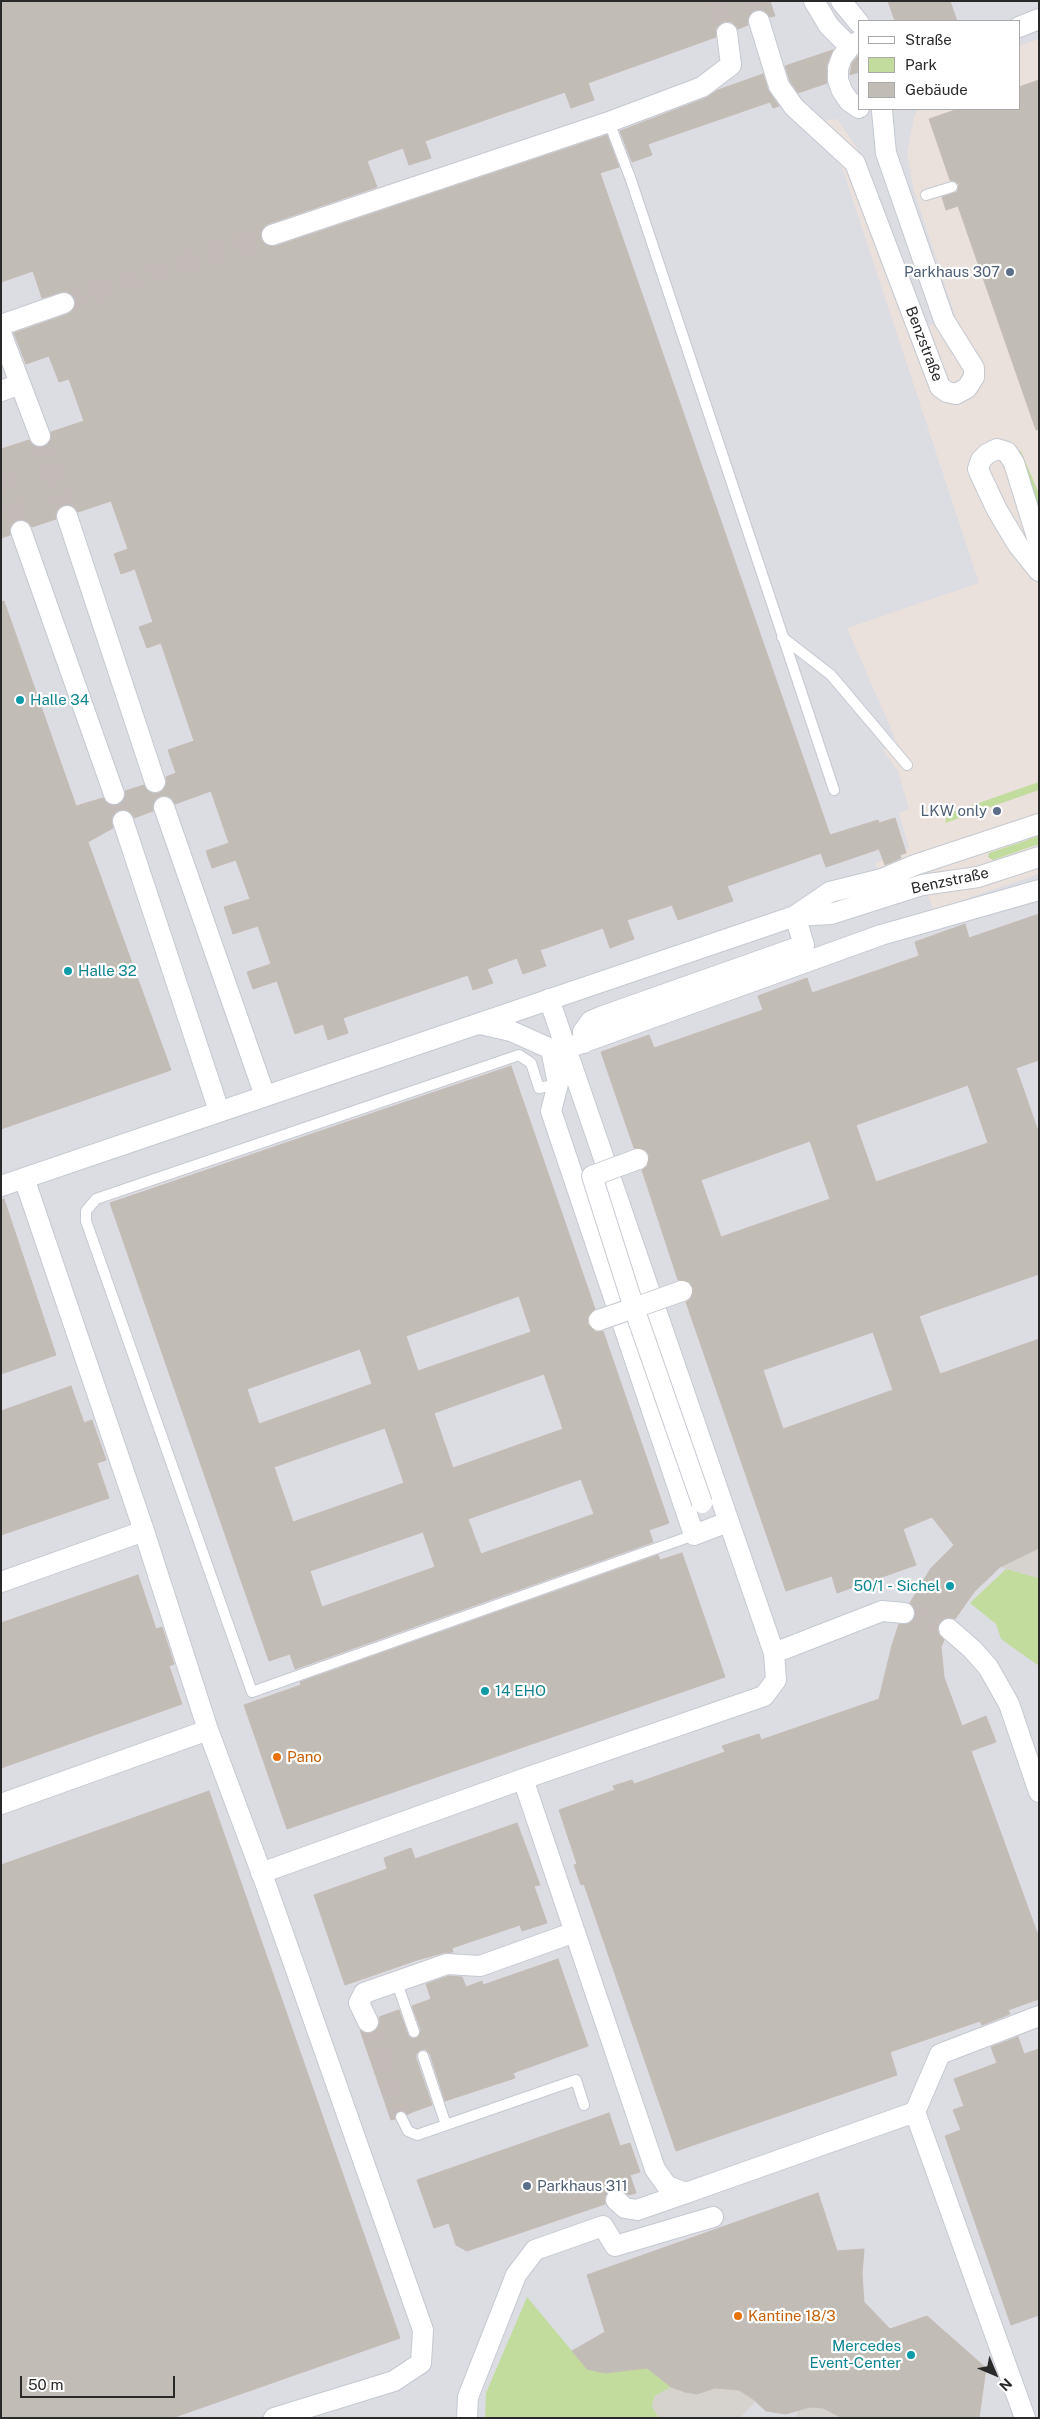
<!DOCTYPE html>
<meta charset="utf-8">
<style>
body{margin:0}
#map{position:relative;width:1040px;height:2419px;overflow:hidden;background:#eae0dc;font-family:"Public Sans",sans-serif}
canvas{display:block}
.frame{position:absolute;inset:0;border:2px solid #292929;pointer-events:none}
.legend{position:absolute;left:858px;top:20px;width:162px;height:90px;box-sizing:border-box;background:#fff;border:1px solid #a9a9a9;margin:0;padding:6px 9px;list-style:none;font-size:15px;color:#292929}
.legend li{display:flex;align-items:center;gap:10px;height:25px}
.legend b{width:25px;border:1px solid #a9a9a9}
.north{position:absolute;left:970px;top:2349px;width:50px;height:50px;-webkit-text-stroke:4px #fff;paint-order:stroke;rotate:135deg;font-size:14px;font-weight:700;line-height:20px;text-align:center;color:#292929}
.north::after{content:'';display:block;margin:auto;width:18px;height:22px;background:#292929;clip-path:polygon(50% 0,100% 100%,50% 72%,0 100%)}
.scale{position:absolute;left:20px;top:2376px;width:155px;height:22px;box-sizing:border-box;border:2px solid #292929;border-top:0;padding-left:6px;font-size:15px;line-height:18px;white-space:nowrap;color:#292929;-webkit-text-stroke:4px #fff;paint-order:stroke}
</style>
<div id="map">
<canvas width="1040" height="2419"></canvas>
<div class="frame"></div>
<ul class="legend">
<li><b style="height:6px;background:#fff"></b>Straße</li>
<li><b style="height:14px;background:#c1dc9d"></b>Park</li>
<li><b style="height:14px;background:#c2bcb7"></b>Gebäude</li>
</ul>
<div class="north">N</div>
<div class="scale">50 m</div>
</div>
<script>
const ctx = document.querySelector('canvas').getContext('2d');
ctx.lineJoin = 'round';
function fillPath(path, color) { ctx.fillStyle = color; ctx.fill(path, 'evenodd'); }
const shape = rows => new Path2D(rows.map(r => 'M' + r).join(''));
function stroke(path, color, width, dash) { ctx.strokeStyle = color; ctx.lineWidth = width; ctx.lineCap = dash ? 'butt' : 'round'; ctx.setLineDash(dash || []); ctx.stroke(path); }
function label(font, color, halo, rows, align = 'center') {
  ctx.font = font + ' "Public Sans",sans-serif'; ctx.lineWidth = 4.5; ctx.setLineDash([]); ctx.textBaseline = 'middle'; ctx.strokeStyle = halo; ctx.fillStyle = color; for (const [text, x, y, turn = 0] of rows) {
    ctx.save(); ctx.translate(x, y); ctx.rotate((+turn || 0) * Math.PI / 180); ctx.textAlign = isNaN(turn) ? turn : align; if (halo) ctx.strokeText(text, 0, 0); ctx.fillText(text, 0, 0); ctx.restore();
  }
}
const industrial = shape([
 [1,1,1039,1,1039,39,1019,46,1019,21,859,21,859,109,918,109,914,117,907,154,914,191,955,316,925,327,866,161,837,119,824,120,811,135,842,167,979,583,847,628,895,738,883,750,898,771,909,809,899,813,909,847,906,853,875,863,893,906,903,900,927,892,933,910,1039,874,1039,2418,1,2418]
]);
const green = shape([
 [1021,451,1039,494,1039,514,1014,453],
 [1039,782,1039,790,945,823,947,814],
 [1039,836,1039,844,993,860,988,857,989,853],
 [1006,1569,1039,1578,1039,1666,1001,1639,996,1624,970,1603],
 [527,2297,587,2369,605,2373,647,2368,671,2387,655,2396,652,2406,659,2418,485,2418,486,2393]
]);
const plaza = shape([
 [1039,1548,1039,1578,1000,1567,1032,1550],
 [671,2387,685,2392,715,2388,739,2390,756,2401,740,2418,659,2418,652,2406,655,2396],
 [810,2407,823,2408,840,2418,796,2418,798,2411]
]);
const building = shape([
 [1,1,770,1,775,16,770,17,762,10,755,10,748,18,748,25,738,29,732,22,725,21,716,28,716,37,588,83,594,100,571,108,565,92,425,141,431,158,409,165,403,148,367,161,377,187,268,224,263,228,261,238,265,244,276,246,607,135,619,167,600,173,830,835,878,820,879,823,895,818,906,853,900,855,901,858,885,865,879,849,826,867,821,853,727,886,733,901,678,920,672,905,627,920,634,939,610,948,603,928,540,950,546,966,523,974,517,958,487,969,493,983,473,990,468,975,343,1018,348,1033,328,1040,323,1024,295,1034,277,981,253,989,247,972,271,964,258,926,233,934,224,907,250,899,236,860,212,868,206,851,229,843,211,791,175,804,171,798,161,796,155,800,153,811,134,818,126,810,119,810,112,818,113,828,88,842,171,1070,1,1129,1,602,4,601,76,806,103,798,107,803,117,805,123,801,125,791,144,785,152,793,159,793,166,785,166,777,176,773,168,750,194,741,161,643,147,648,139,627,153,622,135,569,121,574,114,554,128,549,111,501,78,512,70,505,63,505,56,513,56,519,32,527,28,522,18,520,12,524,10,535,1,538,1,449,29,440,33,445,44,447,49,443,51,432,84,421,69,379,59,382,49,356,26,364,14,333,68,314,76,306,75,299,66,291,42,298,33,271,1,282,1,1],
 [888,1,950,1,957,21,895,21,888,1],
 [833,50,827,64,827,83,798,93,790,81,785,66,833,50],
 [859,55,859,72,850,75,852,63,859,55],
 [763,74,768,90,779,106,773,108,770,102,648,144,652,155,632,162,620,131,706,98,718,90,763,74],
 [1039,80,1039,429,1036,430,958,206,946,210,942,197,957,192,959,185,956,182,950,180,929,119,958,109,1019,109,1019,87,1039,80],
 [1039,914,1039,1060,1016,1068,1039,1134,1039,1274,919,1316,940,1374,1039,1339,1039,1548,1000,1567,974,1592,955,1619,945,1618,937,1627,938,1633,944,1640,941,1647,944,1677,962,1726,986,1716,996,1742,971,1751,1039,1938,1039,1999,1008,2010,1010,2014,982,2025,980,2021,890,2052,897,2075,676,2151,584,1884,581,1885,574,1865,577,1864,559,1810,615,1790,613,1786,632,1780,634,1784,725,1752,722,1746,759,1734,761,1740,879,1699,892,1645,899,1624,909,1624,916,1615,915,1608,910,1603,931,1568,954,1545,932,1517,903,1529,916,1565,837,1593,832,1576,786,1591,686,1302,691,1298,693,1288,689,1282,678,1280,642,1170,647,1166,649,1155,645,1150,634,1148,601,1052,649,1035,654,1048,763,1010,758,996,807,978,812,993,919,956,915,942,965,924,969,938,1039,914],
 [968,1085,988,1143,876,1182,856,1125,968,1085],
 [810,1141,830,1199,721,1237,701,1180,810,1141],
 [873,1332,893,1390,783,1429,763,1370,873,1332],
 [511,1066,595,1309,588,1317,588,1324,596,1332,603,1331,669,1523,649,1530,653,1542,295,1669,290,1654,269,1661,110,1203,511,1066],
 [519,1296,531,1332,418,1371,406,1336,519,1296],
 [360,1349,372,1384,259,1424,247,1389,360,1349],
 [544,1374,563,1429,453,1468,434,1413,544,1374],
 [385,1428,404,1483,293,1522,274,1467,385,1428],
 [581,1479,594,1514,481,1554,468,1519,581,1479],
 [423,1532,435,1567,322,1607,310,1571,423,1532],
 [4,1199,56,1355,1,1374,1,1200,4,1199],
 [71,1386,84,1423,92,1420,106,1460,97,1463,109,1498,1,1535,1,1411,71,1386],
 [682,1553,725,1677,287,1829,244,1705,301,1685,300,1682,658,1555,660,1560,682,1553],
 [138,1575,156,1629,162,1627,174,1664,169,1666,182,1704,1,1768,1,1623,138,1575],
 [209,1791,400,2338,172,2418,1,2418,1,1865,209,1791],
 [517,1823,540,1885,534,1886,547,1923,522,1931,520,1925,452,1948,453,1952,443,1953,417,1960,345,1985,314,1895,387,1869,384,1858,411,1848,415,1859,517,1823],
 [558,1959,588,2046,513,2073,515,2078,445,2101,430,2054,425,2049,420,2050,416,2054,416,2058,432,2105,407,2114,404,2111,398,2111,395,2114,395,2119,391,2120,360,2030,367,2034,374,2032,380,2023,379,2017,399,2010,408,2035,412,2039,417,2038,421,2030,412,2006,431,1999,426,1984,449,1976,462,1977,466,1987,482,1981,483,1985,558,1959],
 [1018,2037,1024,2054,1039,2049,1039,2315,1011,2325,945,2136,961,2130,953,2110,964,2106,954,2079,997,2063,991,2047,1018,2037],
 [609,2113,620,2146,630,2143,640,2172,630,2175,636,2193,629,2195,619,2189,612,2189,605,2197,605,2204,467,2251,456,2245,449,2223,434,2228,417,2180,609,2113],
 [818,2193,837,2251,864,2249,862,2274,864,2302,890,2329,927,2316,986,2368,979,2418,842,2418,823,2408,810,2407,786,2414,766,2411,753,2399,739,2390,715,2388,697,2394,685,2392,671,2387,647,2368,605,2373,587,2369,572,2351,605,2332,587,2275,818,2193]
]);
const minorTunnel = shape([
 [716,1,727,33],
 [752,1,759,21],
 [64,303,272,235],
 [40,436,67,516],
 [1,473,21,531],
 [114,794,123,821],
 [904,1613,928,1616,949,1629],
 [368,2022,401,2117]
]);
const service = shape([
 [609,122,631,180,834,790],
 [926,195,952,187],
 [782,637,831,675,907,765],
 [558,1084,539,1088,531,1063,519,1055,96,1199,86,1211,86,1221,252,1692,694,1535],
 [397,1983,414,2032],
 [423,2056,446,2125],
 [401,2117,408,2131,417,2135,576,2080,584,2105]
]);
const minor = shape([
 [814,1,829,26,850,47],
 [841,1,859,23],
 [759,21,779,86,794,107,855,163,940,387,947,392,956,394,967,388,974,377,974,368,944,320,886,153,882,111],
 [1019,27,1039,19],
 [859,41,850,47,842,57,838,68,838,80,842,91,849,101,859,108],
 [272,235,609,122,702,87,731,65,727,33],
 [1,325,64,303],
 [1,333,40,436],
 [1,391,20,384],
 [67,516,155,782],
 [21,531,114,794],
 [1039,544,1014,463,1007,452,997,449,987,454,981,460,978,469,981,476,997,510,1018,545,1039,571],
 [164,807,265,1096],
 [123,821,219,1111],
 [796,915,830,892,882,879,915,865,1039,824],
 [480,1024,511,1031,551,1049,565,1049,881,935,1039,890],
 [584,1043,583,1032,591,1021,603,1016,804,945,795,916],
 [551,1049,558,1084,551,1111,694,1535,728,1522],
 [24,1178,144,1531,208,1730,266,1885,423,2330,421,2363,394,2381,274,2418],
 [1,1186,795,916,831,914,922,885,978,877,1039,857],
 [1,1582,144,1531],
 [949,1629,972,1649,988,1667,1009,1704,1039,1792],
 [774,1653,882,1611,904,1613],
 [523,1779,655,2169,667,2186,686,2193,915,2112,940,2054,1039,2016],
 [1,1804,208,1730],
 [261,1873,523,1779,764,1696,776,1680,774,1653,549,999],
 [368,2022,359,2003,364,1993,447,1964,480,1966,575,1932],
 [915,2112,1025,2418],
 [616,2200,625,2208,637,2210,686,2193],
 [467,2418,468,2397,507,2298,516,2275,535,2250,603,2226,615,2246,713,2217]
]);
const minorBridge = shape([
 [682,1291,634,1308,702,1503],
 [599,1320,634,1308,592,1176,638,1159]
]);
const markers = [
 [1010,272,5,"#5c6f8a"],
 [20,700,5,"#0f9aa8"],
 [997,811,5,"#5c6f8a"],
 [68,971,5,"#0f9aa8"],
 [950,1586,5,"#0f9aa8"],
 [485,1691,5,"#0f9aa8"],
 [277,1757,5,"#e8710a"],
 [527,2186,5,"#5c6f8a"],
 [738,2316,5,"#e8710a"],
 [911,2355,5,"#0f9aa8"]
];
const serviceNames = [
 ["Parkhaus 307",1000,272],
 ["LKW only",987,811],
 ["Parkhaus 311",537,2186,"left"]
];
const streetNames = [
 ["Benzstraße",924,344,69],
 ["Benzstraße",950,881,-12]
];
const cultureNames = [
 ["Halle 34",30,700],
 ["Halle 32",78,971],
 ["50/1 - Sichel",940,1586,"right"],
 ["14 EHO",495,1691],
 ["Mercedes",901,2346,"right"],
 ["Event-Center",901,2363,"right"]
];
const foodNames = [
 ["Pano",287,1757],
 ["Kantine 18/3",748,2316]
];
fillPath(industrial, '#dcdce3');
fillPath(green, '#c1dc9d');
fillPath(plaza, '#d6d2ce');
fillPath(building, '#c2bcb7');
stroke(building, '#c5bcb6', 1);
stroke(minorTunnel, '#c3bbb8', 20, [20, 10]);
stroke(service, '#c4c9d1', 12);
stroke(minor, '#c4c9d1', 22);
stroke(service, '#fff', 10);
stroke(minor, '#fff', 20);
stroke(minorBridge, '#c4c9d1', 22, []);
stroke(minorBridge, '#fff', 20);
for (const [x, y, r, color] of markers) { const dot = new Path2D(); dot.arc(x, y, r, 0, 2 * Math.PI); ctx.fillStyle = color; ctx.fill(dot); stroke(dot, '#fff', 2); }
label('15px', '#4e5e75', '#fff', serviceNames, 'right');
label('15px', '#292929', '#fff', streetNames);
label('15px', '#0d838f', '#fff', cultureNames, 'left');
label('15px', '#c56008', '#fff', foodNames, 'left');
</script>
